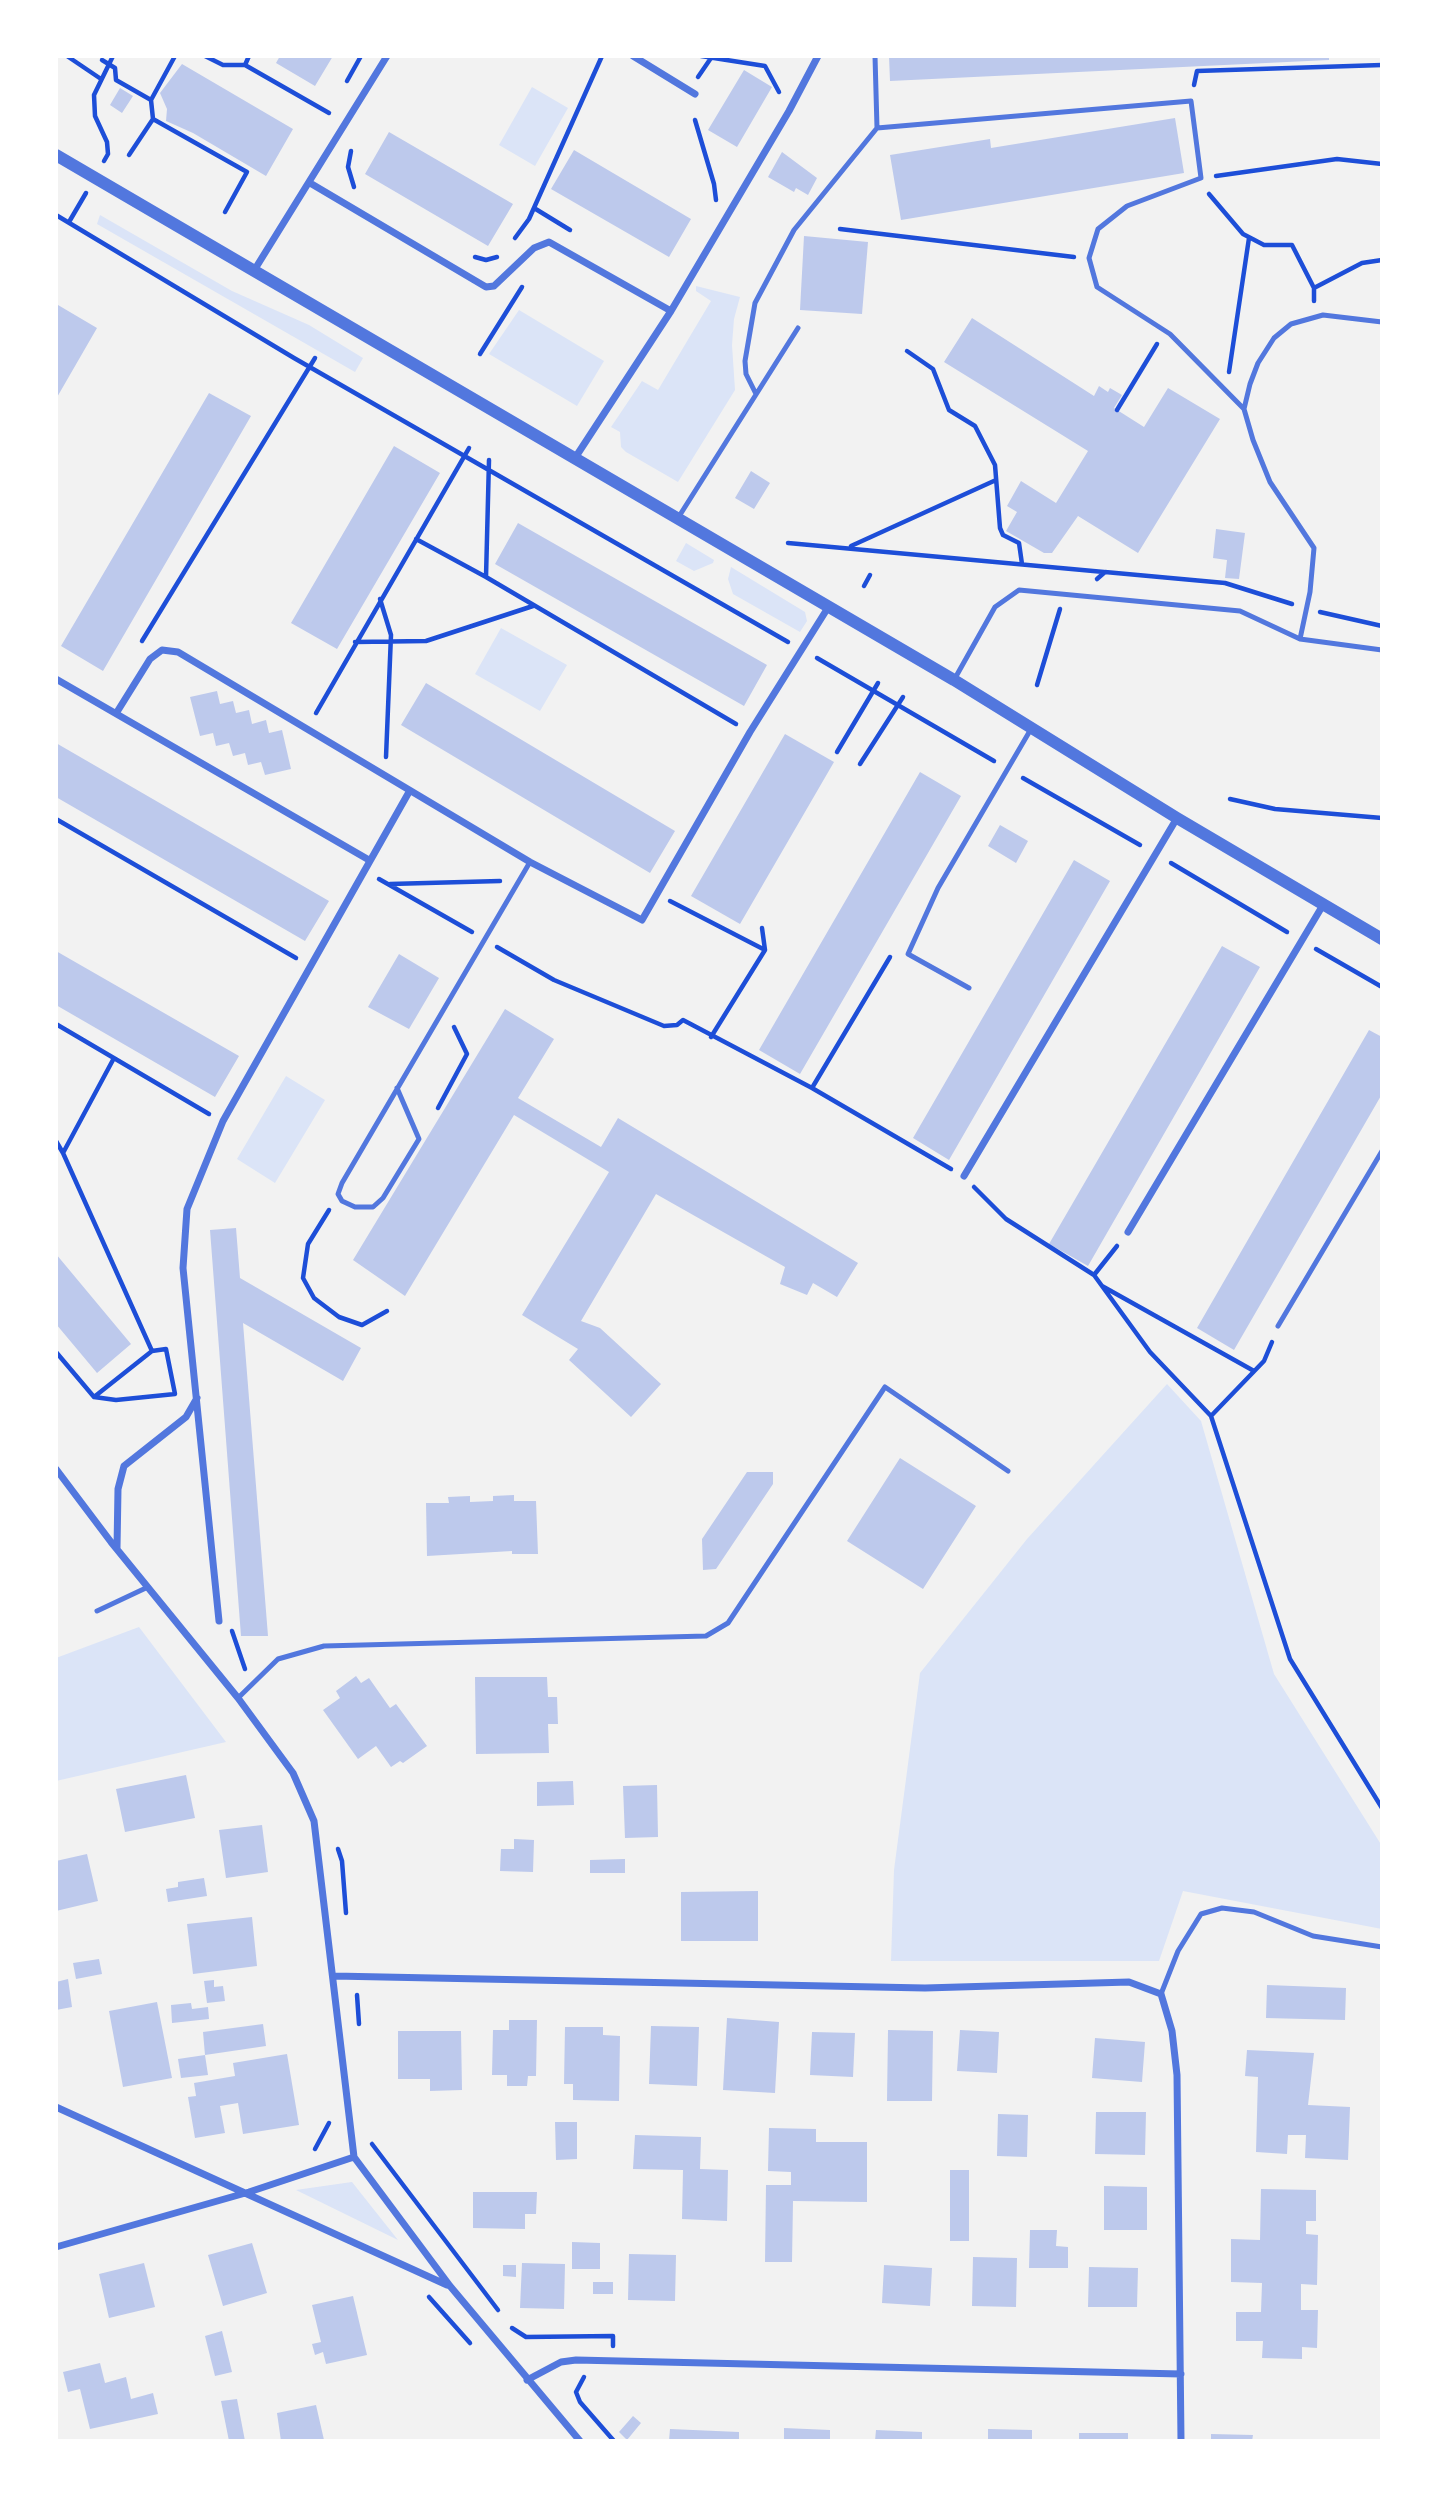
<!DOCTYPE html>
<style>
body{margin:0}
#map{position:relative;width:1438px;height:2497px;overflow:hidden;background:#f2f2f2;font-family:"Noto Sans",sans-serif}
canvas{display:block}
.frame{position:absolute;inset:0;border:58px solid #fff;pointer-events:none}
</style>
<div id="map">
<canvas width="1438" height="2497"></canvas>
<div class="frame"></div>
</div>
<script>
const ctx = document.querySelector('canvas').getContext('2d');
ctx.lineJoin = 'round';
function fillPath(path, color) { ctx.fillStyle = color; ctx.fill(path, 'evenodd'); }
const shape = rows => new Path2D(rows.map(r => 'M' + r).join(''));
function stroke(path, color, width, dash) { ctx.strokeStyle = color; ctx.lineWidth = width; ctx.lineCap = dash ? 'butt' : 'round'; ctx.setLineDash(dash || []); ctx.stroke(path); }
const green = shape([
 [532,87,568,108,535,166,499,145],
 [100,215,232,291,309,325,363,358,355,372,97,224],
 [696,286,740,297,734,319,732,345,735,390,678,482,626,452,621,447,620,432,611,427,642,381,658,390,711,301,696,291],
 [519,310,604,361,577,406,489,354],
 [686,543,714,560,713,563,694,571,676,561],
 [731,567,805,612,807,621,800,632,733,594,728,579],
 [501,628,567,665,540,711,475,674],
 [286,1076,325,1100,275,1183,237,1159],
 [1167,1384,1201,1421,1274,1674,1382,1846,1382,1929,1183,1891,1159,1961,891,1961,894,1870,920,1673,1027,1539],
 [139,1627,226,1742,56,1781,56,1658],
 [352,2182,398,2240,296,2190]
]);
const building = shape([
 [280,56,333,56,315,86,276,63],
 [889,56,1329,56,1329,60,890,81],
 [182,64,293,129,266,176,193,133,166,121,167,109,160,93],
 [744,70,772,87,737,147,708,130],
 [120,88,133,96,122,113,110,105],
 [1175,118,1184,173,901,220,890,155,990,139,991,148],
 [389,132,513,204,488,246,365,174],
 [574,150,691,219,669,257,551,189],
 [782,152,817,178,808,195,796,188,794,192,768,177],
 [804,236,868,242,862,314,800,310],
 [58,305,97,328,56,399,56,308],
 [972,318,1094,396,1099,386,1108,392,1110,388,1122,395,1114,408,1144,427,1168,388,1220,419,1138,553,1078,516,1052,553,1044,553,1006,531,1017,512,1007,506,1021,481,1056,503,1088,451,944,362],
 [209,393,251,416,103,671,61,646],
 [394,446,440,473,337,649,291,623],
 [751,471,770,483,754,509,735,498],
 [518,523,767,665,744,706,495,564],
 [1216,529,1245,533,1239,579,1225,578,1227,560,1213,558],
 [426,683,675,831,650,873,401,725],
 [217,691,220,704,233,701,236,713,249,710,252,724,266,720,269,733,282,730,291,769,265,775,261,762,248,765,245,753,233,756,229,743,216,746,213,733,200,736,190,697],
 [785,734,834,762,740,924,691,896],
 [56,743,329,901,305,941,56,797],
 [920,772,961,796,800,1074,759,1050],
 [1000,825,1028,841,1016,863,988,846],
 [1074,860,1110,881,949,1160,913,1138],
 [1222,946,1260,967,1088,1266,1049,1244],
 [56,951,239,1056,215,1097,56,1005],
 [399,954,439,978,409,1029,368,1007],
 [505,1009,554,1039,518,1098,601,1147,618,1118,858,1263,837,1297,813,1283,807,1295,780,1284,785,1267,656,1194,581,1321,600,1328,661,1384,631,1417,569,1360,578,1349,522,1315,609,1172,514,1115,405,1296,353,1260],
 [1369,1030,1382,1037,1382,1094,1234,1350,1197,1328],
 [236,1228,240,1278,361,1348,343,1381,243,1323,268,1636,241,1636,210,1230],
 [56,1254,131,1344,97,1373,56,1324],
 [900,1458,976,1506,923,1589,847,1541],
 [747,1472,773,1472,773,1484,716,1569,703,1570,702,1539],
 [514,1495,514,1501,536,1501,538,1554,512,1554,512,1551,427,1556,426,1503,449,1503,448,1497,470,1496,470,1502,493,1501,493,1496],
 [356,1676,361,1683,369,1678,390,1708,396,1704,427,1746,403,1763,400,1761,391,1767,376,1746,358,1759,323,1710,340,1698,336,1691],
 [475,1677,547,1677,548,1697,557,1697,558,1724,548,1724,549,1753,476,1754],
 [186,1775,195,1818,125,1832,116,1789],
 [573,1781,574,1805,537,1806,537,1782],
 [657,1785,658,1837,625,1838,623,1786],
 [262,1825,268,1872,226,1878,219,1830],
 [514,1839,534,1840,533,1872,500,1871,501,1849,514,1849],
 [87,1854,98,1901,56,1911,56,1861],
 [625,1859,625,1873,590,1873,590,1860],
 [204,1878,207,1896,168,1902,166,1889,178,1887,178,1882],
 [758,1891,758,1941,681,1941,681,1892],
 [252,1917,257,1966,193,1974,187,1924],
 [99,1959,102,1974,76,1979,73,1963],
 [68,1979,72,2007,56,2010,56,1982],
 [214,1980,214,1987,223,1986,225,2001,207,2003,204,1981],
 [1267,1985,1346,1988,1345,2020,1266,2018],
 [157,2002,172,2078,123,2087,109,2011],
 [191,2003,192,2009,208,2007,209,2019,172,2023,171,2005],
 [727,2018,779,2022,775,2093,723,2090],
 [509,2020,537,2020,536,2076,528,2076,527,2086,507,2086,507,2075,492,2075,493,2030,509,2030],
 [263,2024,266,2046,205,2055,203,2032],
 [651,2026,699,2027,697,2086,649,2084],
 [565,2027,603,2027,603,2035,620,2036,619,2101,573,2100,573,2084,564,2084],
 [888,2030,933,2031,932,2101,887,2101],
 [960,2030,999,2032,997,2073,957,2071],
 [398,2031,461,2031,462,2090,430,2091,430,2079,398,2079],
 [812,2032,855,2033,853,2077,810,2075],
 [1095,2038,1145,2042,1142,2082,1092,2078],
 [1247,2050,1314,2053,1308,2105,1350,2107,1348,2160,1305,2158,1306,2135,1288,2135,1287,2154,1256,2152,1258,2077,1245,2076],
 [287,2054,299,2125,243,2134,238,2103,220,2106,225,2133,195,2138,188,2097,196,2096,194,2083,235,2076,233,2063],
 [205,2055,208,2075,181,2078,178,2059],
 [1096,2112,1146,2112,1145,2155,1095,2154],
 [998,2114,1028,2115,1027,2157,997,2156],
 [555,2122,577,2122,577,2159,556,2160],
 [769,2128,816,2129,816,2142,867,2142,867,2202,793,2201,792,2262,765,2262,766,2185,791,2185,791,2172,768,2171],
 [635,2135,701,2137,700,2169,728,2170,727,2221,682,2219,683,2170,633,2169],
 [950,2170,969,2170,969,2241,950,2241],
 [1104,2186,1147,2187,1147,2230,1104,2230],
 [1261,2189,1316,2190,1316,2221,1306,2221,1306,2234,1318,2235,1317,2285,1301,2284,1301,2310,1318,2310,1317,2348,1302,2347,1302,2359,1262,2358,1263,2341,1236,2341,1236,2312,1261,2312,1262,2283,1231,2282,1231,2239,1260,2240],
 [473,2192,537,2192,536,2214,525,2214,525,2229,473,2228],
 [1030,2230,1057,2230,1056,2246,1068,2247,1068,2268,1029,2268],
 [572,2242,600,2243,600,2269,572,2269],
 [252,2243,267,2293,223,2306,208,2255],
 [629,2254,676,2255,675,2301,628,2300],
 [973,2257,1017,2258,1016,2307,972,2306],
 [144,2263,155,2307,109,2318,99,2274],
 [522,2263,565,2264,564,2309,520,2308],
 [503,2265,516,2265,516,2277,503,2276],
 [884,2265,932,2268,930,2306,882,2303],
 [1089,2267,1138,2268,1137,2307,1088,2307],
 [593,2282,613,2282,613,2294,593,2294],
 [353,2296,367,2355,326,2364,323,2352,315,2355,312,2344,321,2342,312,2305],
 [222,2331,232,2372,215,2376,205,2336],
 [100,2363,105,2383,126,2377,131,2399,153,2393,158,2414,90,2429,80,2389,68,2392,63,2372],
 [237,2399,245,2441,229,2441,221,2401],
 [316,2405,324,2440,281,2441,277,2413],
 [633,2416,641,2423,627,2440,619,2432],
 [784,2428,830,2430,830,2441,784,2441],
 [670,2429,739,2432,739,2441,669,2441],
 [988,2429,1032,2430,1032,2441,988,2441],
 [876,2430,922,2432,922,2441,875,2441],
 [1079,2433,1128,2433,1128,2441,1079,2441],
 [1211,2434,1253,2435,1252,2441,1211,2441]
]);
const path = shape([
 [67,56,101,79],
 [175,56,151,100,153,119,247,172,225,212],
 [205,56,223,65,245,65,329,113],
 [701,56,765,66,779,92],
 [102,60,115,68,116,80,151,100],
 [245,65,249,56],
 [698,77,711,58],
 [347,81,361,56],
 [1194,85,1197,71,1382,65],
 [695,120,714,184,716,200],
 [351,151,348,167,354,187],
 [129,155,153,119],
 [104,161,108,154,107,142,95,116,94,95,113,56],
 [1216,176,1337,159,1382,164],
 [1209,194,1243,234,1264,245,1292,245,1314,288,1314,301],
 [534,208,570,230],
 [56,215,294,358,788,642],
 [69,222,86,193],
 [840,229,1074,257],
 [515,238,529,219,602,56],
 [475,257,486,260,497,257],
 [1314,288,1362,263,1382,260],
 [907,351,933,369,949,410,975,426,995,465,1000,528,1003,535,1019,543,1022,564],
 [480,354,522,287],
 [1229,372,1249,238],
 [1117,410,1157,344],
 [416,539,486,577,489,460],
 [788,543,1104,572],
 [851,546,996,480],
 [486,577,736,724],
 [1097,579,1105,572,1225,583,1292,604],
 [864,586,870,575],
 [380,599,391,635,386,757],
 [1320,612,1382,626],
 [142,641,315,358],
 [355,642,426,641,533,606],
 [817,658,994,761],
 [1037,685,1060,609],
 [316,713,469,448],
 [837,752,878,683],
 [860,764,903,697],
 [1023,778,1140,845],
 [1230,799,1275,809,1382,818],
 [56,819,296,958],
 [1171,863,1287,932],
 [379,879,472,932],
 [390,884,500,881],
 [670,901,765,950],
 [497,947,554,980,664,1026,677,1025,683,1020,812,1088,951,1169],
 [1316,949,1382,987],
 [56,1024,209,1114],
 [711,1037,765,950,762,928],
 [812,1088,890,957],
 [438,1108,467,1054,454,1027],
 [56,1141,63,1153,114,1058],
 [63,1153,152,1351],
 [974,1187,1006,1219,1094,1275,1102,1286],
 [329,1210,308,1244,303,1278,314,1298,339,1317,362,1325,387,1311],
 [1094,1275,1117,1246],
 [1272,1342,1264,1361,1211,1416,1290,1659,1382,1808],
 [56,1352,94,1397,152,1351,166,1349,175,1394,116,1400,94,1397],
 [1211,1416,1150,1352,1102,1286,1254,1371],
 [232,1631,245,1669],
 [338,1849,342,1861,346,1913],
 [357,1995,359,2024],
 [372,2144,498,2310],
 [315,2149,329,2123],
 [429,2297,470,2343],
 [512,2328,526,2337,613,2336,613,2346],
 [584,2377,576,2392,580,2402,614,2441]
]);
const service = shape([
 [877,128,1191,101,1201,178,1127,206,1098,229,1089,258,1097,287,1170,334,1244,409],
 [756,394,746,374,745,361,755,303,794,230,877,128,875,56],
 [678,518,798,328],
 [1300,639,1310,592,1314,548,1270,482,1253,440,1244,409,1250,384,1258,363,1274,338,1291,324,1323,315,1382,322],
 [954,680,995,607,1019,590,1240,611,1300,639,1382,650],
 [969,988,908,954,938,888,1031,729],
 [397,1088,419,1139,383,1198,373,1207,355,1207,342,1201,338,1194,342,1183,530,862],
 [1278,1326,1382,1151],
 [97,1611,148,1587],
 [238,1698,278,1659,324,1646,706,1636,728,1623,885,1387,1008,1471],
 [1161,1994,1178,1951,1201,1914,1222,1908,1254,1912,1313,1936,1382,1947]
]);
const minor = shape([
 [633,56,695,94],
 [310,183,486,287,494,286,534,248,549,242,671,311],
 [255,269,387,56],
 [575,458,671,311,789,111,818,56],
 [56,679,369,860],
 [117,712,150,659,162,650,178,652,530,862,642,920,750,732,829,606],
 [964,1176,1177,818],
 [1128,1232,1323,905],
 [56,1469,111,1542,238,1698,293,1773,314,1821,354,2157,450,2286,580,2441],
 [117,1548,118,1489,124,1466,186,1417,197,1398],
 [219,1621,183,1268,187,1209,223,1121,409,792],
 [334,1976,925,1988,1129,1982,1161,1994,1172,2031,1177,2075,1181,2441],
 [56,2107,447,2285],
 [56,2247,249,2192,354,2157],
 [527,2380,561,2362,576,2360,1181,2374]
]);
const tertiary = shape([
 [56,155,954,680,1177,818,1382,939]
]);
fillPath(green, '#dbe4f7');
fillPath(building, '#bdc9ec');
stroke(path, '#1d4ed8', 4.5);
stroke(service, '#5277de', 5);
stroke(minor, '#5277de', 7);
stroke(tertiary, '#5277de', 12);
</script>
